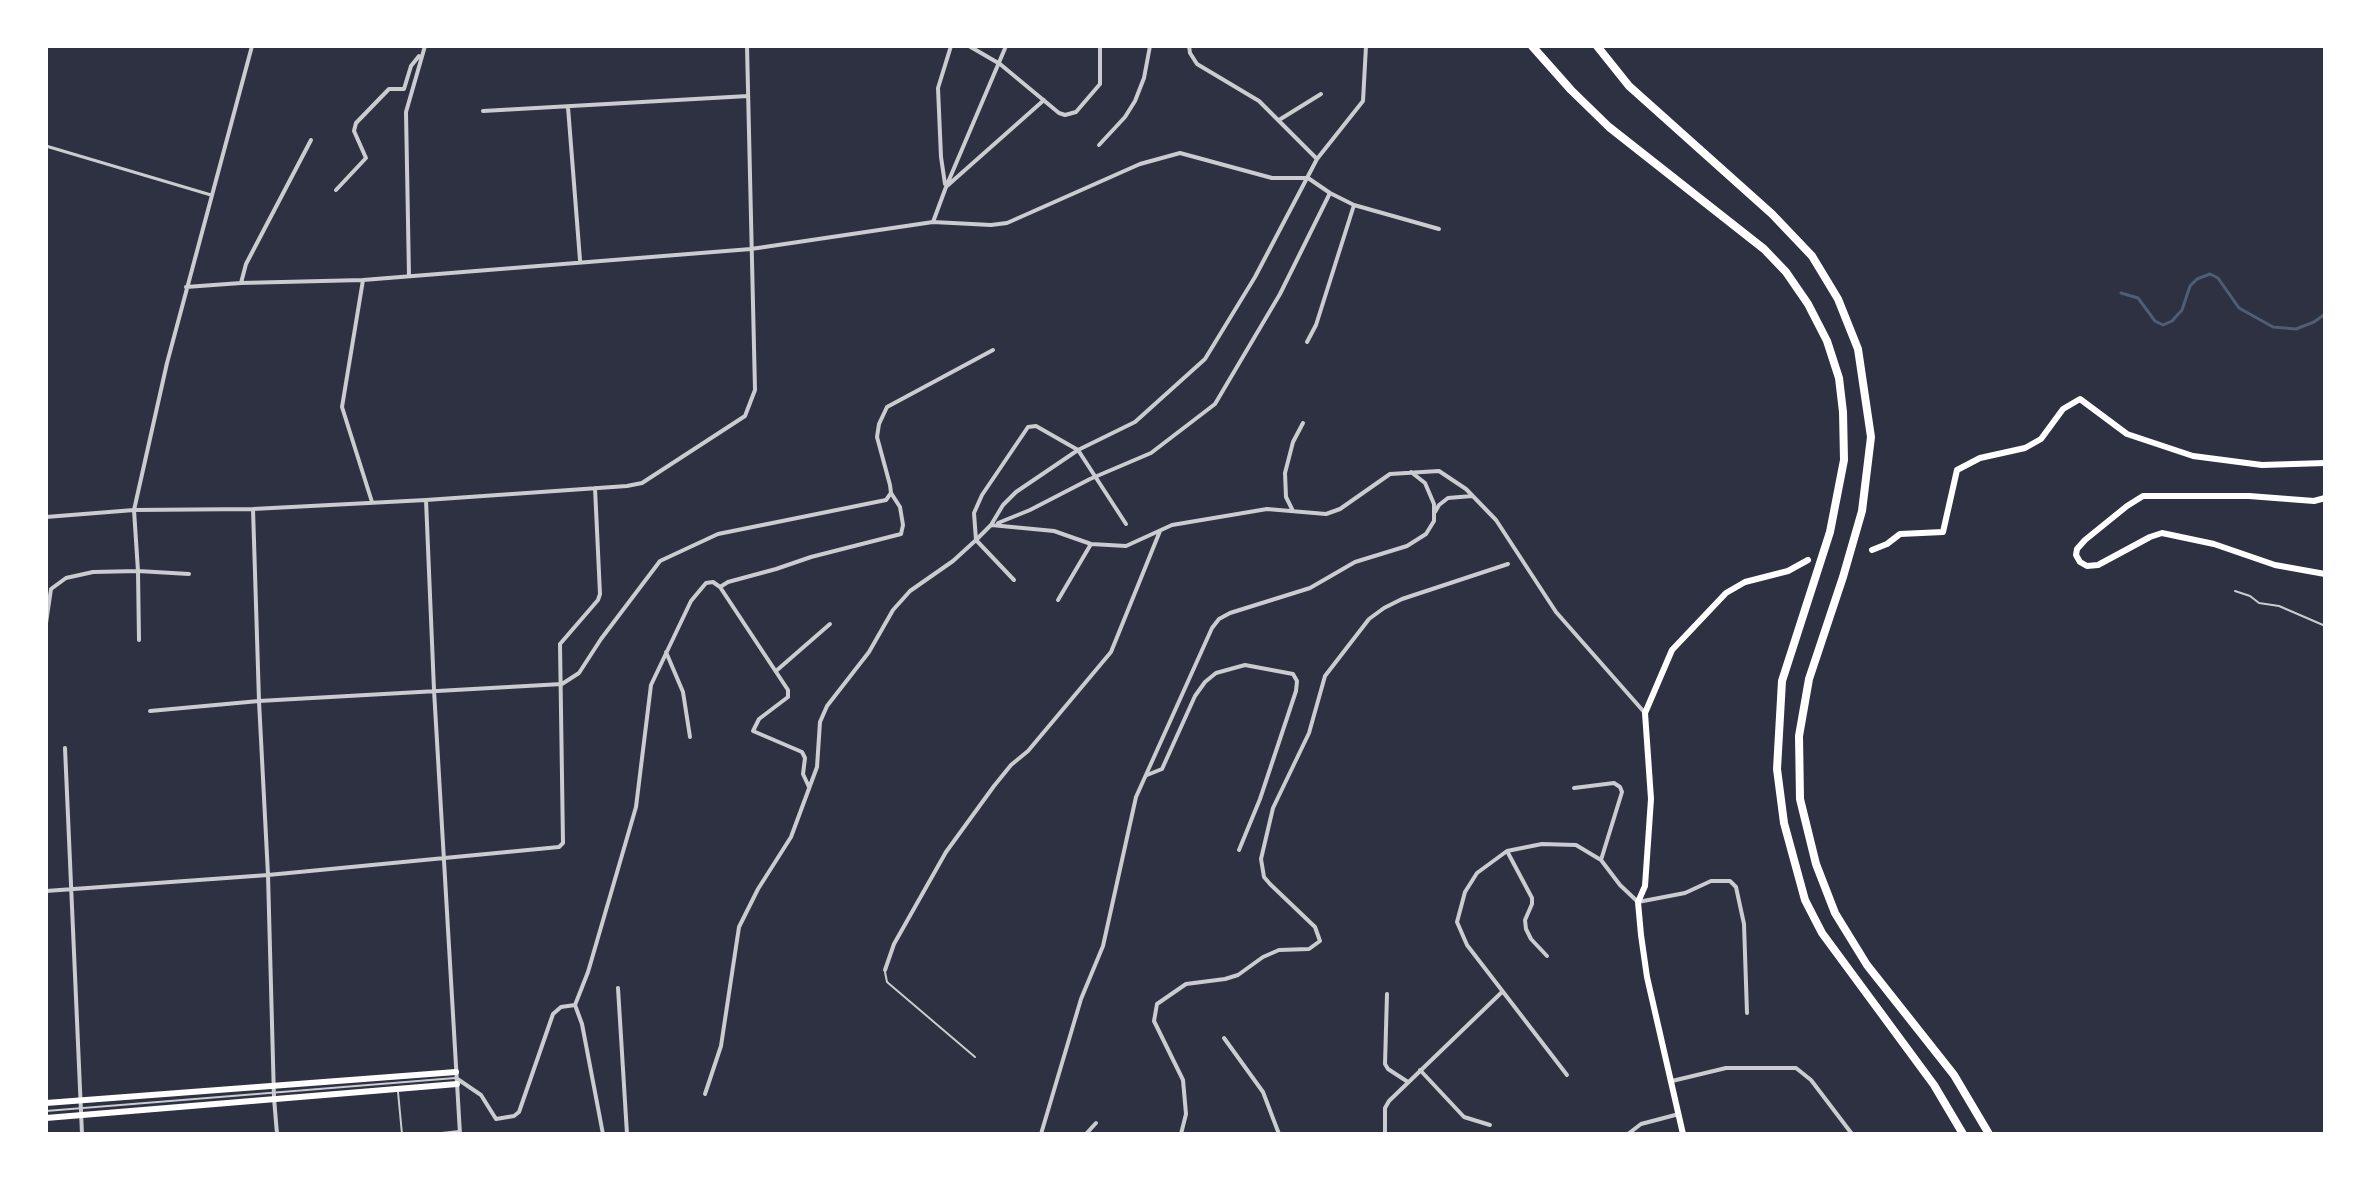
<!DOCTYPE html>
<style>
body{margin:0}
#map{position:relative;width:2371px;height:1180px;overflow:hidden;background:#2d3142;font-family:"Exo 2",sans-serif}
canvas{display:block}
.frame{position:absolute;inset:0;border:48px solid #fff;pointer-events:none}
</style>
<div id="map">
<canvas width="2371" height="1180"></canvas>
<div class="frame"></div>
</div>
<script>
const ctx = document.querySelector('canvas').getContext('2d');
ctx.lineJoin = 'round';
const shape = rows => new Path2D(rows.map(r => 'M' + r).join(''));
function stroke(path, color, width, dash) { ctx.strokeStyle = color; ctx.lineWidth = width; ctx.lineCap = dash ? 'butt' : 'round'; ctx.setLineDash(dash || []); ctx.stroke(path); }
const stream = shape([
 [2121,293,2138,298,2155,321,2163,325,2172,321,2182,310,2190,286,2197,279,2210,274,2218,278,2239,308,2273,327,2296,329,2314,322,2325,314]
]);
const service = shape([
 [2235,591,2250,596,2259,603,2279,606,2323,625],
 [885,972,887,982,975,1057],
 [398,1092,402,1134],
 [46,1111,455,1078],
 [433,1134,459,1131]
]);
const pedestrian = shape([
 [46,146,211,195]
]);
const minor = shape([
 [969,46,1000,64,1059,113,1065,115,1076,112,1100,84,1100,46],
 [1189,46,1190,53,1197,64,1259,101,1317,159],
 [568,107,580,260],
 [483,111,748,96],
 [1279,120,1321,94],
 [1099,145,1125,117,1135,101,1144,78,1150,46],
 [945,184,941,157,938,88,951,46],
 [947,186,1044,100],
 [336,190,366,158,354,131,356,123,389,89,404,89,411,66,419,56],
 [933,222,946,187,1006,46],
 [409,276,406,112,425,46],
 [363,280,342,407,372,502],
 [241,283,246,264,311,140],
 [186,287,241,283,363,280,751,249,933,222,991,225,1007,223,1140,164,1180,153,1272,178,1308,178,1330,193,1354,205,1439,229],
 [1307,342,1316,325,1354,205],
 [426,500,434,690,460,1134],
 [253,509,259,701,268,875,274,1098,277,1134],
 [1293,511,1286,497,1285,473,1293,442,1303,423],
 [1435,512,1439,505,1448,498,1472,496],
 [46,517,134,510,253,509,426,500,627,486,642,483,745,416,755,390,747,46],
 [998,523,1030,510,1090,479,1151,453,1215,404,1280,294,1330,193],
 [991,525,1054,531,1091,544,1126,546,1172,525,1267,509,1326,514,1340,509,1390,474,1439,471,1466,489,1496,520,1556,612,1645,713],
 [1014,580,976,540,974,513,982,495,1028,427,1036,426,1078,450,1126,524],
 [720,587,728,582,776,569,811,557,901,534,903,525,900,507,891,493],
 [1058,600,1091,544],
 [46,623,51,589,66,578,93,572,138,571,134,510,167,363,252,46],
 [139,640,138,571,189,574],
 [666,652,683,692,690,737],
 [776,671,830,624],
 [150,711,259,701,562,684,579,673,601,639,660,561,718,534,886,500,891,493,890,485,877,437,879,424,887,407,993,350],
 [65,748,82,1134],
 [1147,775,1162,769,1195,696,1205,682,1216,673,1245,665,1293,674,1297,681,1296,691,1260,799,1239,850],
 [1574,788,1614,783,1620,787,1622,792,1601,860],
 [1507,851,1532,898,1532,904,1525,920,1526,929,1531,939,1547,956],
 [46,891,268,875,559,847,563,843,560,644,598,600,600,594,595,488],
 [885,970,894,944,946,852,994,786,1011,765,1028,751,1111,652,1160,531],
 [618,988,627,1134],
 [1387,994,1385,1064,1388,1069,1408,1082],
 [575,1005,588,972,636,807,651,685,691,601,706,583,713,582,720,587,788,690,788,697,759,719,753,731,802,752,805,758,803,774,809,787],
 [575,1005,582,1024,603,1134],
 [1224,1038,1263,1092,1279,1134],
 [1420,1070,1464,1117,1490,1125],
 [1567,1075,1467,945,1457,922,1465,892,1477,873,1507,851,1542,844,1576,845,1601,860,1620,885,1638,902,1685,893,1711,881,1730,881,1736,887,1744,924,1747,1013],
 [456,1078,481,1095,496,1119,514,1116,519,1112,553,1014,561,1007,575,1005],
 [1672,1081,1726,1068,1796,1068,1811,1080,1852,1134],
 [705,1094,721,1046,739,927,758,889,791,837,817,767,820,722,827,706,869,652,893,610,910,591,953,561,976,540,991,525,1003,505,1016,492,1078,450,1135,422,1205,359,1255,277,1317,159,1363,101,1366,46],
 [1041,1134,1081,999,1103,946,1136,797,1212,628,1219,619,1230,613,1310,588,1355,562,1407,546,1426,534,1434,521,1434,504,1425,483,1411,472],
 [1086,1134,1096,1123],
 [1181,1134,1186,1114,1183,1080,1154,1021,1157,1004,1186,984,1225,979,1238,975,1263,957,1279,950,1309,949,1320,941,1315,927,1270,884,1264,877,1261,859,1273,808,1309,733,1325,676,1369,619,1384,608,1402,599,1508,564],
 [1385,1134,1385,1108,1389,1101,1502,992],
 [1628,1134,1641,1124,1679,1114]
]);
const secondary = shape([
 [2325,498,2314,501,2249,496,2143,496,2127,506,2085,540,2077,549,2076,555,2080,562,2087,566,2098,565,2150,537,2162,533,2214,544,2275,565,2325,574],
 [1872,550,1887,544,1900,534,1943,532,1957,470,1980,458,2025,448,2041,439,2063,409,2080,399,2127,434,2193,456,2262,465,2325,463],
 [46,1103,456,1072],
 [46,1118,457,1084],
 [1683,1134,1647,977,1641,935,1638,902,1645,886,1651,799,1645,713,1672,650,1726,593,1745,582,1788,571,1808,560]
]);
const motorway = shape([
 [1532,46,1571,90,1609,127,1764,249,1786,272,1808,304,1827,341,1839,378,1843,412,1844,460,1830,532,1782,681,1777,769,1784,823,1805,900,1822,933,1934,1085,1963,1134],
 [1597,46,1629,86,1772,214,1812,256,1838,299,1858,349,1871,437,1862,511,1843,577,1809,679,1799,736,1800,799,1816,864,1835,913,1867,965,1954,1075,1989,1134]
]);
stroke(stream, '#4f5d75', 3);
stroke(service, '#caccd0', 2);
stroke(pedestrian, '#caccd0', 3);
stroke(minor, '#caccd0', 4);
stroke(secondary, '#fff', 6);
stroke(motorway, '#fff', 8);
</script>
